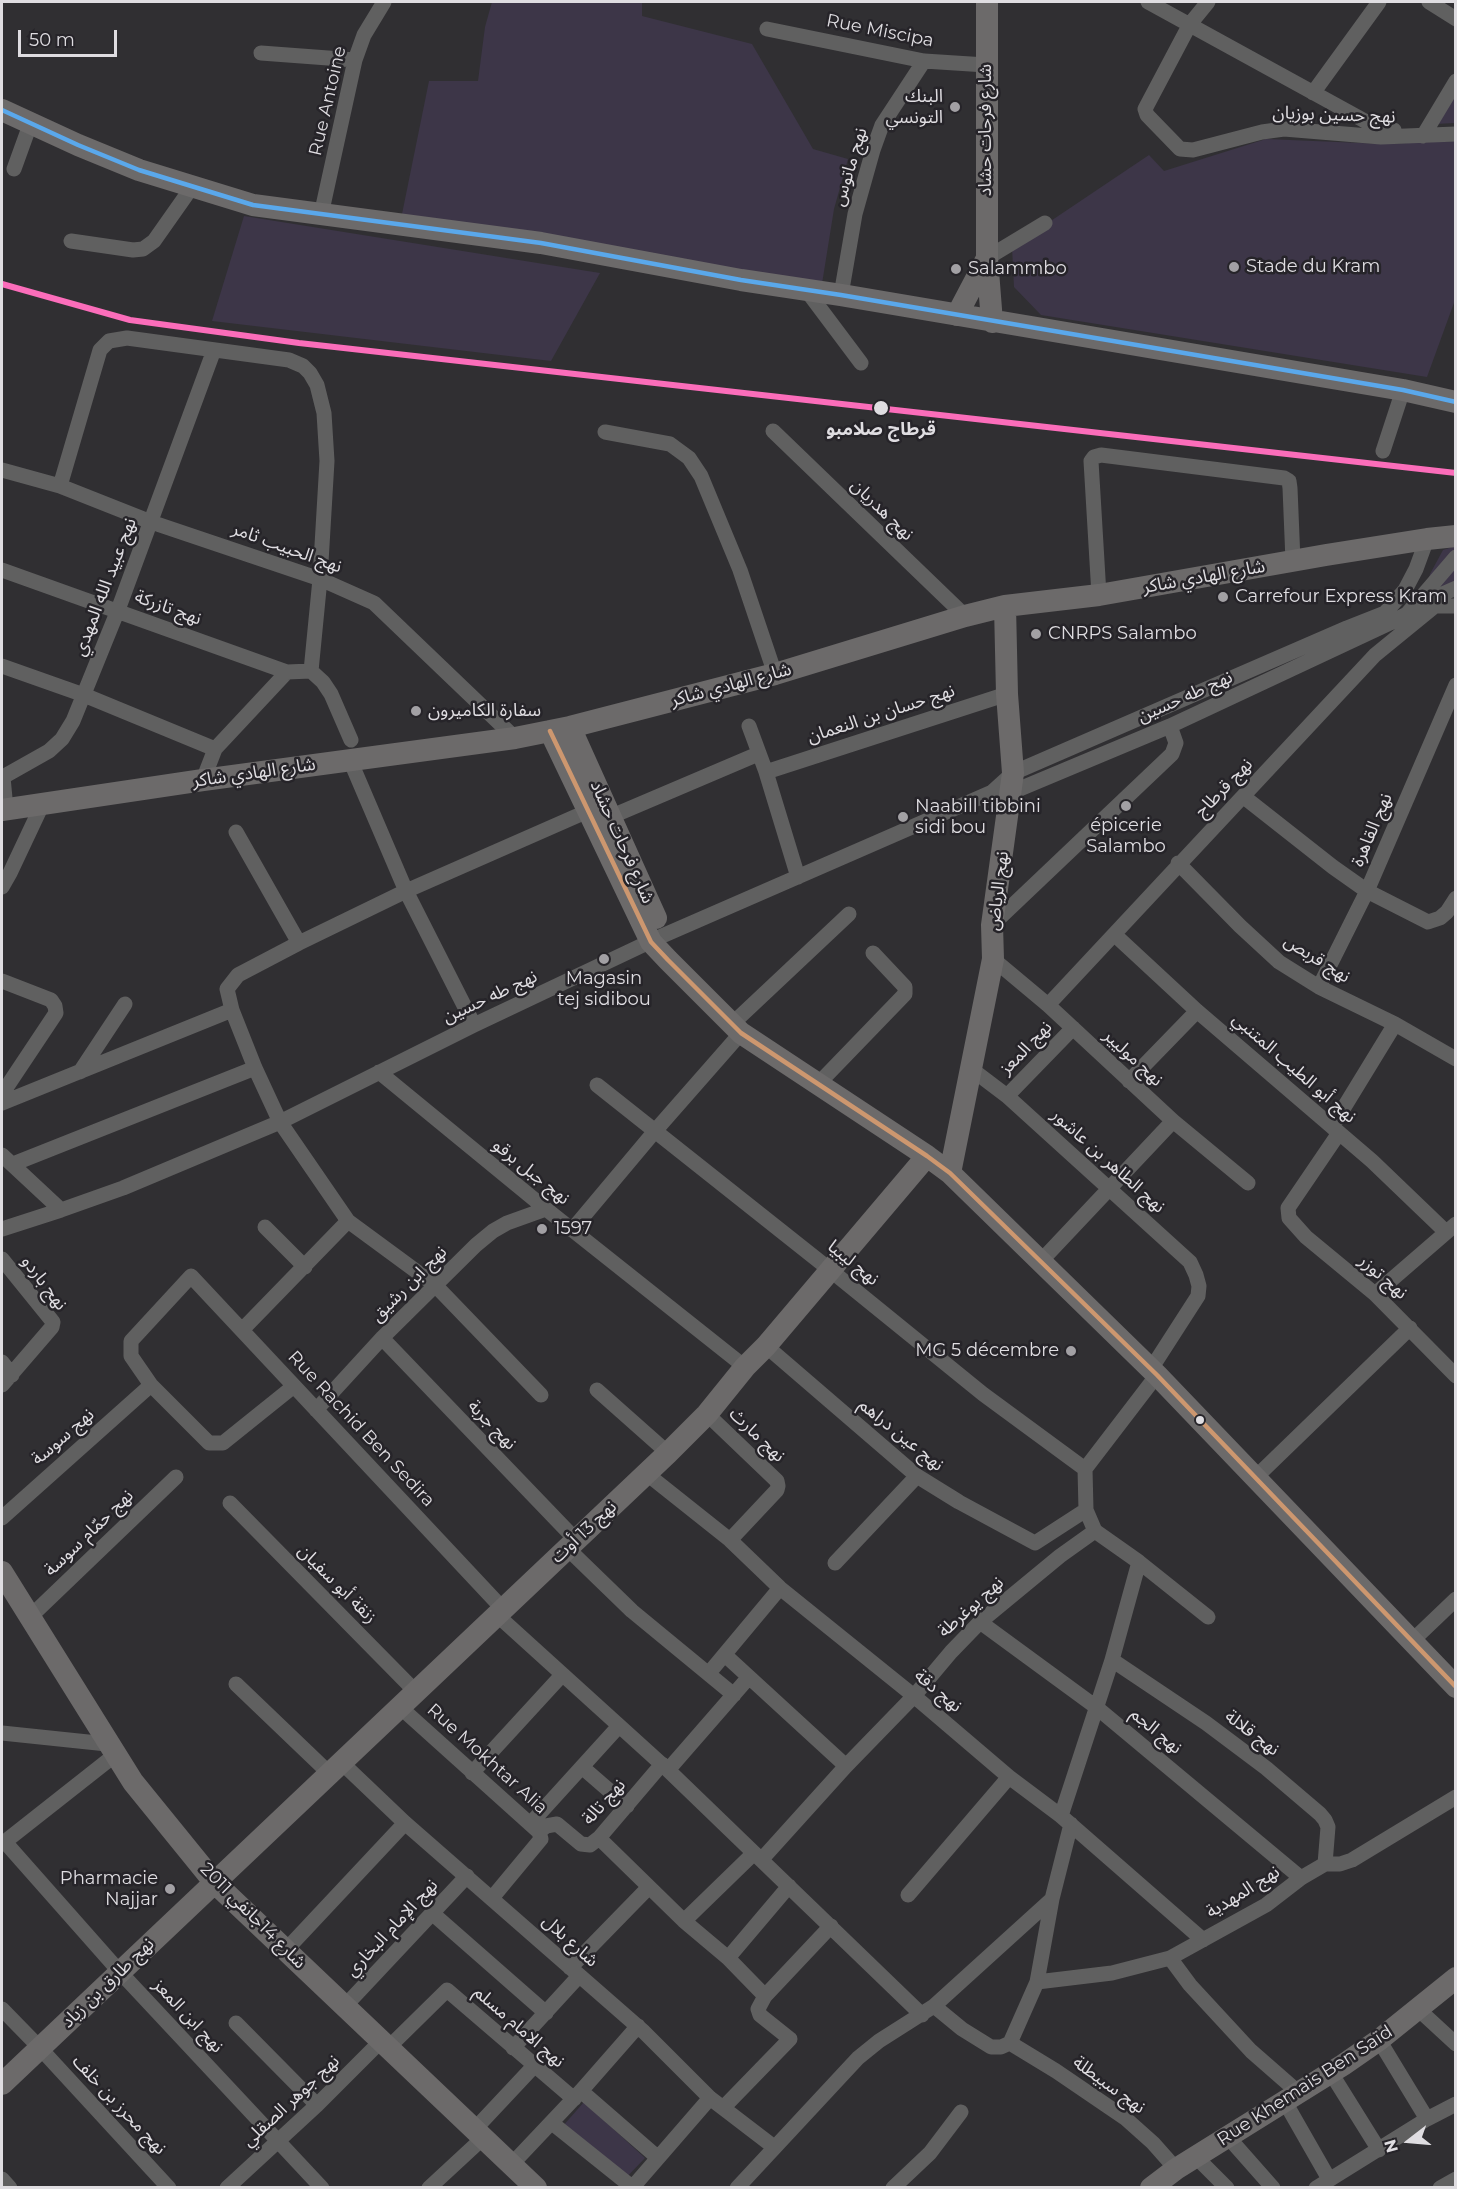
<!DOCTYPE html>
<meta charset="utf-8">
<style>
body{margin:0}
#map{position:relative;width:1457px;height:2189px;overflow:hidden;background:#302f32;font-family:Montserrat,sans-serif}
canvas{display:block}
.frame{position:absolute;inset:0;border:3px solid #dfdde1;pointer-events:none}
.north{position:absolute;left:1379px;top:2111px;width:60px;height:60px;-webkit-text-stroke:4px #262429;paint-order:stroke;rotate:254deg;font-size:16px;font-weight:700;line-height:24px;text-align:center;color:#dfdde1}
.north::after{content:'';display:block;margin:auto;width:21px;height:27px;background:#dfdde1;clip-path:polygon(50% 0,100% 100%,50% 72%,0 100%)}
.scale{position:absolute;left:18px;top:30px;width:99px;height:27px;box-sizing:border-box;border:3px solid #dfdde1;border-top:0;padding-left:8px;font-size:18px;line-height:21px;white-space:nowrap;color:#dfdde1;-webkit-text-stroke:4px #262429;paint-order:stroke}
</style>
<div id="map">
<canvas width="1457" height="2189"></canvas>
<div class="frame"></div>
<div class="north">N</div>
<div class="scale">50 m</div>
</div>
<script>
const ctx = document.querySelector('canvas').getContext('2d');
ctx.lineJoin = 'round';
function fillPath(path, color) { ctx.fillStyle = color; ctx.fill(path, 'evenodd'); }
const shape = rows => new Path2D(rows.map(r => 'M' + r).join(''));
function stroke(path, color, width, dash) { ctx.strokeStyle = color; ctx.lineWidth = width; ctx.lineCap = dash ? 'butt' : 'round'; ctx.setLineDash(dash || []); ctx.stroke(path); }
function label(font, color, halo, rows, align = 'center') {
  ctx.font = font + ' Montserrat,"Noto Sans Arabic",sans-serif'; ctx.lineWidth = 5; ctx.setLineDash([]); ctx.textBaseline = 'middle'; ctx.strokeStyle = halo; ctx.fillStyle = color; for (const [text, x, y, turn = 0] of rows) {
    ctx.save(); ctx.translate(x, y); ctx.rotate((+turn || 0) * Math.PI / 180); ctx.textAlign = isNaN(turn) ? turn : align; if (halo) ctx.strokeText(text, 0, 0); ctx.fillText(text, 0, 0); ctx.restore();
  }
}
const green = shape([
 [492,2,642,2,642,16,752,44,813,149,848,159,834,209,821,290,401,219,429,81,478,81,485,27],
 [1455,93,1455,123,1435,124],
 [1266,139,1385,144,1455,141,1455,300,1427,377,1041,315,1014,287,1012,247,1149,155,1164,171],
 [244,216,600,273,551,361,212,321],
 [1455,546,1455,594,1428,584,1430,574,1443,550],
 [584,2102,645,2158,622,2182,562,2127]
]);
const street = shape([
 [1148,2,1374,126,1394,130],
 [1208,2,1190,24,1145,109,1147,115,1180,149,1193,150,1262,132,1284,129,1381,137,1456,134],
 [1429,2,1456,19],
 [767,29,924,61,986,65],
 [261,53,355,60],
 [1313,93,1379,2],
 [1423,136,1456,81],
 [14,169,31,122],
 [321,215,355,60,364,35,384,2],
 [71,241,133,250,143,249,154,241,192,187],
 [987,258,1045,223],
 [807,291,861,363],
 [841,295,855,214,873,150,882,125,924,61],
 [773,431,965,616],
 [605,432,670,444,689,458,701,476,740,570,775,674],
 [1383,451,1403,390],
 [2,470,60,486,151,522,320,579,374,603,515,738],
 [2,570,287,672,311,671,320,579,327,461,324,413,317,385,310,373,303,366,289,360,127,338,109,341,100,350,60,486],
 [1099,595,1091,461,1094,457,1101,455,1284,478,1289,481,1290,488,1293,561],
 [1424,602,1456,588],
 [1426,602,1435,606,1456,606],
 [2,666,84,695,215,749],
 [311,671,323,682,331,694,351,740],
 [749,726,766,772,798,877],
 [350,760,406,891,474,1025],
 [766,772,1007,694],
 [203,780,215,749,287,672],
 [1004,793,1010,793,1170,726,1390,623,1407,614,1456,557],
 [1244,797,1333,867,1367,891,1428,922,1440,918,1447,912,1456,898],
 [6,809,3,777,49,751,62,739,73,721,118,610,214,350],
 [610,817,758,754],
 [236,832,299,943],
 [1178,863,1240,926,1279,962,1319,987,1395,1024,1456,1059],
 [2,887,10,873,43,803],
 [992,925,1172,754,1176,743,1170,726],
 [1115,935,1197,1011,1372,1161,1446,1232],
 [993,959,1048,1005,1173,1121,1248,1183],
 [2,981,51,1000,55,1006,56,1013,2,1094],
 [1319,987,1367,891,1456,685],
 [1048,1005,1375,655,1435,606],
 [731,1025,849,914],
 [970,1068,1007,1096,1190,1262,1196,1275,1199,1286,1198,1296,1151,1369],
 [80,1072,125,1004],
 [379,1072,546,1209,745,1367],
 [1129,1081,1197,1011],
 [819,1083,905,994,905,987,873,953],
 [597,1085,829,1269,983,1394,1085,1469],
 [1007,1096,1073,1028],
 [2,1103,232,1010],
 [1332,1127,1395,1024],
 [1339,1133,1288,1208,1289,1218,1306,1237,1375,1294,1456,1376],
 [2,1155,61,1210],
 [13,1164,255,1068],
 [265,1227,305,1267],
 [2,1229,61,1210,123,1188,280,1122,474,1025,664,935,992,792,1013,773,1347,628,1385,613,1405,590,1416,569,1427,539],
 [572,1230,655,1131,741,1033],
 [2,1259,53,1322,52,1327,2,1385],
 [1041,1261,1173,1121],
 [1375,1294,1456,1224],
 [242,1330,348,1221],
 [382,1338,575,1539],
 [766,1346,917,1476,959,1502,1035,1543,1086,1510],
 [2,1362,12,1375],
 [294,1386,223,1443,209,1443,151,1385,131,1356,131,1341,191,1276,503,1609],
 [597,1390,668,1453],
 [541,1395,435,1285,348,1221,280,1122,255,1068,232,1010,227,989,238,975,299,943,406,891,588,811],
 [316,1410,382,1338,476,1245,493,1231,507,1223,546,1209],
 [707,1414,777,1481,778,1486,777,1490,730,1540],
 [647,1474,730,1540,780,1588,914,1696,1009,1777,1061,1816,1203,1940],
 [1255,1478,1410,1328],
 [230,1503,416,1692],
 [2,1518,151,1385],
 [1095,1531,1086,1510,1085,1469,1157,1375],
 [1095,1531,1139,1562,1208,1617],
 [567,1548,632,1611,734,1695],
 [835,1563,917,1476],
 [497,1615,668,1770,922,2015],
 [30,1617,176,1477],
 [980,1622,1096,1707,1301,1878],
 [1411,1642,1456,1599],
 [725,1655,846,1766],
 [1112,1660,1206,1723,1266,1768,1320,1814,1325,1820,1328,1827,1325,1864],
 [709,1673,780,1588],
 [236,1684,330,1774],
 [400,1707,539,1832,541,1839,492,1898],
 [2,1733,107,1744],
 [342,1763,405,1823,644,2032,710,2098,774,2147],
 [582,1767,627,1806],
 [668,1770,749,1677],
 [472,1773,562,1675],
 [1061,1816,1112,1660,1139,1562],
 [530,1824,619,1726],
 [539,1832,546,1826,557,1824,581,1844,590,1845,599,1838,662,1764],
 [599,1838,684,1921],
 [5,1842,119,1971,322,2188],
 [2,1844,115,1755],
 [754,1853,684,1921,728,1958,765,1996,831,1926],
 [762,1859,846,1766,914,1696,951,1652,980,1622,1060,1556,1095,1531],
 [908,1895,1009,1777],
 [432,1913,546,2013],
 [285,1951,405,1823],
 [728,1958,789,1886],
 [1170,1958,1190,1985,1251,2051,1299,2093],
 [570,1968,649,1887],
 [1037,1982,1112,1973,1170,1958,1266,1905,1301,1878,1325,1864,1340,1864,1352,1860,1456,1797],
 [345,2006,467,1876],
 [934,2006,1052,1899],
 [2,2009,40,2048,169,2188],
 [1418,2009,1456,2044],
 [236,2023,317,2105],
 [1379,2040,1427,2119],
 [1010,2043,1056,2071,1125,2118,1153,2143,1176,2169],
 [388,2048,447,1990,574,2099],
 [513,2048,579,1976],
 [1331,2073,1379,2150],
 [581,2091,657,2157],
 [1285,2102,1329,2179],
 [723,2108,790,2039,760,2015,758,2009,765,1996],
 [552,2123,632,2187],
 [474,2130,534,2066],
 [1228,2137,1273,2188],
 [1196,2157,1227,2188],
 [511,2165,581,2091,638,2026],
 [2,2179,10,2188],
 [227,2188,317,2105,381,2041],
 [429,2188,483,2138],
 [632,2188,710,2098],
 [737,2188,858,2058,879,2041,934,2006,962,2029,991,2047,1001,2047,1010,2043,1037,1982,1052,1899,1071,1824],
 [893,2188,930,2153,961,2112],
 [1316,2188,1427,2119,1456,2104],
 [1440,2188,1456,2179]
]);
const secondary = shape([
 [987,2,987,258,992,322],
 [2,110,78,145,139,170,253,205,541,243,741,280,841,295,1403,390,1456,402],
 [957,315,987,258],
 [570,727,656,918],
 [550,731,651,942,668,960,741,1033,927,1156,950,1173,1157,1375,1456,1687],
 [2,810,203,780,515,738,570,727,775,674,965,616,1005,606,1099,595,1326,555,1427,539,1456,536],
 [950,1173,993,959,992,925,1013,773,1007,694,1005,606],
 [2,1572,133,1782,215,1883,536,2188],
 [2,2084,668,1453,707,1414,745,1367,766,1346,927,1156],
 [1151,2188,1176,2169,1343,2065,1379,2040,1456,1978]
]);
const bus1 = shape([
 [2,110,78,145,139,170,253,205,541,243,741,280,841,295,1403,390,1456,402]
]);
const bus2 = shape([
 [550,731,651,942,668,960,741,1033,927,1156,950,1173,1157,1375,1456,1687]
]);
const rail1 = shape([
 [2,284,130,320,299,343,1456,473]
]);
const markers = [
 [955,107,6,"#a2a0a4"],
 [1234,267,6,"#a2a0a4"],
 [956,269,6,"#a2a0a4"],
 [881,408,8,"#dfdde1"],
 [1223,597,6,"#a2a0a4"],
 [1036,634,6,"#a2a0a4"],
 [416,711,6,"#a2a0a4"],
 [1126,806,6,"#a2a0a4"],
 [903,817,6,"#a2a0a4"],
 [604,959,6,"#a2a0a4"],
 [542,1229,6,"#a2a0a4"],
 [1071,1351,6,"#a2a0a4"],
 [1200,1420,5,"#dfdde1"],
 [170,1889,6,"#a2a0a4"]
];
const streetNames = [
 ["Rue Miscipa",880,31,11],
 ["Rue Antoine",328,101,-77],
 ["نهج حسين بوزيان",1334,115,2],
 ["شارع فرحات حشاد",986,130,-90],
 ["نهج ماتوس",850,167,-73],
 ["نهج هدريان",882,510,44],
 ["نهج الحبيب ثامر",287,548,20],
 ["شارع الهادي شاكر",1204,577,-10],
 ["نهج عبيد الله المهدي",105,587,-69],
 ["نهج تازركة",168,608,20],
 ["شارع الهادي شاكر",731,685,-15],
 ["نهج طه حسين",1185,697,-24],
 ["نهج حسان بن النعمان",881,714,-18],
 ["شارع الهادي شاكر",254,773,-8],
 ["نهج قرطاج",1224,788,-46],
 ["نهج القاهرة",1372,830,-67],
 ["شارع فرحات حشاد",622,842,66],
 ["نهج الرياض",998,891,-83],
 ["نهج قربص",1317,959,32],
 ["نهج طه حسين",490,997,-25],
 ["نهج المعز",1026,1048,-46],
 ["نهج موليير",1133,1058,43],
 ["نهج أبو الطيب المتنبي",1294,1068,41],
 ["نهج الطاهر بن عاشور",1108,1161,42],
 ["نهج جبل برقو",531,1172,39],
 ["نهج ليبيا",853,1263,39],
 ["نهج توزر",1383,1277,41],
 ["نهج باردو",44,1283,53],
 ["نهج ابن رشيق",409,1284,-45],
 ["نهج جربة",492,1425,46],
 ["Rue Rachid Ben Sedira",361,1429,47],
 ["نهج مارث",757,1435,44],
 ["نهج عين دراهم",901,1435,39],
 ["نهج سوسة",63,1437,-41],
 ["نهج 13 أوت",584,1532,-43],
 ["نهج حمّام سوسة",89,1533,-44],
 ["زنقة أبو سفيان",337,1584,45],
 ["نهج يوغرطة",971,1607,-42],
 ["نهج دقة",938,1691,40],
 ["نهج الجم",1156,1731,40],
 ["نهج قلالة",1252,1733,37],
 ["Rue Mokhtar Alia",487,1759,42],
 ["نهج تالة",604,1802,-48],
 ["نهج المهدية",1243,1892,-32],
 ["شارع 14جانفي 2011",253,1916,45],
 ["نهج الإمام البخاري",392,1928,-47],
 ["شارع بلال",570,1941,42],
 ["نهج طارق بن زياد",108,1983,-44],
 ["نهج ابن المعز",188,2016,47],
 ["نهج الامام مسلم",519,2027,41],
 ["نهج سبيطلة",1109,2085,36],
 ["Rue Khemais Ben Saïd",1305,2086,-33],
 ["نهج جوهر الصقلي",291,2101,-43],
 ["نهج محرز بن خلف",119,2105,47]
];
const poiNames = [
 ["البنك",943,97,"right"],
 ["التونسي",943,118,"right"],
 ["Stade du Kram",1246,267],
 ["Salammbo",968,269],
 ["Carrefour Express Kram",1235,597],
 ["CNRPS Salambo",1048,634],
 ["سفارة الكاميرون",428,711],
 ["Naabill tibbini",915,807],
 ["sidi bou",915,828],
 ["épicerie",1126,826,"center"],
 ["Salambo",1126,847,"center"],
 ["Magasin",604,979,"center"],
 ["tej sidibou",604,1000,"center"],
 ["1597",554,1229],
 ["MG 5 décembre",1059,1351,"right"],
 ["Pharmacie",158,1879,"right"],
 ["Najjar",158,1900,"right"]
];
const stopNames = [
 ["قرطاج صلامبو",881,430]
];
fillPath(green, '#3d3648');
stroke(street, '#606060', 15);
stroke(secondary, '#6c6a6a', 22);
stroke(bus1, '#5aa8eb', 4.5);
stroke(bus2, '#cd976f', 4.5);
stroke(rail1, '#fb6dba', 6);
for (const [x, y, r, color] of markers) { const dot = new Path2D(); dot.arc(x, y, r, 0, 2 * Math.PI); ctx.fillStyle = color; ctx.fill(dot); stroke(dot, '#262429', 2); }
label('18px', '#dfdde1', '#262429', streetNames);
label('18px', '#dfdde1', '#262429', poiNames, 'left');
label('bold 18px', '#dfdde1', '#262429', stopNames);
</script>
